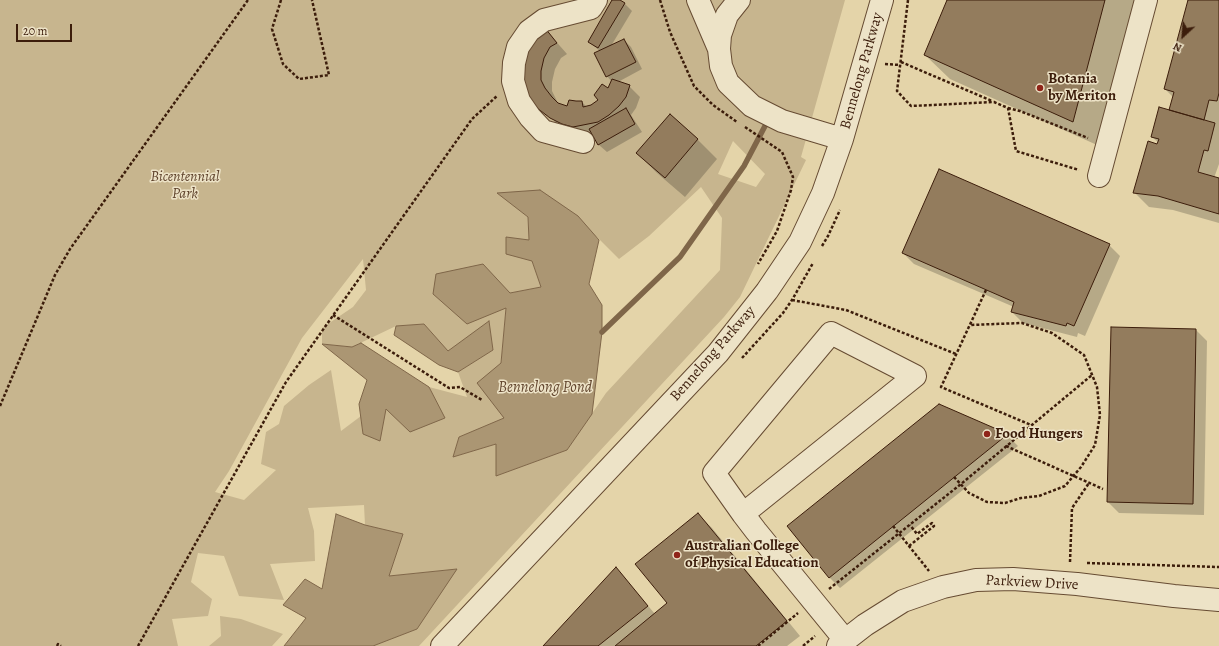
<!DOCTYPE html>
<style>
body{margin:0}
#map{position:relative;width:1219px;height:646px;overflow:hidden;background:#e4d4a9;font-family:Alegreya,serif}
canvas{display:block}
.north{position:absolute;left:1163px;top:16px;width:40px;height:40px;-webkit-text-stroke:3px #ede3c7;paint-order:stroke;rotate:206deg;font-size:11px;font-weight:700;line-height:16px;text-align:center;color:#3c1d0b}
.north::after{content:'';display:block;margin:auto;width:14px;height:18px;background:#3c1d0b;clip-path:polygon(50% 0,100% 100%,50% 72%,0 100%)}
.scale{position:absolute;left:16px;top:24px;width:56px;height:18px;box-sizing:border-box;border:2px solid #3c1d0b;border-top:0;padding-left:5px;font-size:12px;line-height:14px;white-space:nowrap;color:#3c1d0b;-webkit-text-stroke:3px #ede3c7;paint-order:stroke}
</style>
<div id="map">
<canvas width="1219" height="646"></canvas>
<div class="north">N</div>
<div class="scale">20 m</div>
</div>
<script>
const ctx = document.querySelector('canvas').getContext('2d');
ctx.lineJoin = 'round';
function fillPath(path, color) { ctx.fillStyle = color; ctx.fill(path, 'evenodd'); }
const shape = rows => new Path2D(rows.map(r => 'M' + r).join(''));
function stroke(path, color, width, dash) { ctx.strokeStyle = color; ctx.lineWidth = width; ctx.lineCap = dash ? 'butt' : 'round'; ctx.setLineDash(dash || []); ctx.stroke(path); }
function label(font, color, halo, rows, align = 'center') {
  ctx.font = font + ' Alegreya,serif'; ctx.lineWidth = 3; ctx.setLineDash([]); ctx.textBaseline = 'middle'; ctx.strokeStyle = halo; ctx.fillStyle = color; for (const [text, x, y, turn = 0] of rows) {
    ctx.save(); ctx.translate(x, y); ctx.rotate((+turn || 0) * Math.PI / 180); ctx.textAlign = isNaN(turn) ? turn : align; if (halo) ctx.strokeText(text, 0, 0); ctx.fillText(text, 0, 0); ctx.restore();
  }
}
const green = shape([
 [0,0,845,0,801,157,806,160,740,297,724,317,419,646,373,646,417,629,456,569,389,576,403,534,365,525,364,505,308,508,314,531,315,561,270,564,284,600,239,596,224,556,198,553,191,582,212,599,208,616,172,619,178,646,0,646],
 [733,141,765,174,756,187,718,174],
 [701,187,722,218,720,270,606,393,567,450,496,476,496,444,453,457,459,437,505,418,501,363,506,307,510,293,541,287,532,261,529,240,528,217,498,193,597,237,619,259,649,236],
 [363,259,366,290,353,307,322,328,322,344,352,347,396,326,424,324,448,352,489,322,493,350,458,372,467,397,429,387,445,419,386,409,363,434,361,416,341,431,331,370,309,385,284,406,279,424,266,432,261,464,276,470,244,500,215,492,229,471,302,338],
 [220,616,241,619,283,634,272,646,209,646,221,636]
]);
const water = shape([
 [540,190,578,216,599,240,589,284,602,305,602,332,592,414,567,450,496,476,496,444,453,457,459,437,504,418,477,383,501,363,506,308,467,324,433,294,436,274,483,264,510,293,541,287,532,261,506,254,506,237,529,240,528,217,497,193,540,190],
 [489,321,493,350,458,372,439,365,394,335,396,326,424,324,448,351,489,321],
 [361,343,429,387,445,418,410,432,386,409,380,441,363,434,359,404,367,380,322,344,352,347,361,343],
 [336,514,365,525,403,534,389,576,457,569,417,629,373,646,284,646,306,618,283,605,305,579,322,589,336,514]
]);
const shadow = shape([
 [614,0,618,0,624,3,632,11,611,46,624,40,631,47,642,69,618,82,629,86,640,97,636,108,631,115,642,132,607,152,599,145,594,136,585,137,563,129,554,122,555,121,541,110,541,112,533,103,545,29,567,54,561,58,555,69,552,82,552,91,558,103,567,107,582,102,587,107,600,101,609,90,612,82,607,76,600,51,589,42],
 [948,0,1135,0,1097,145,950,79,925,55],
 [1189,0,1219,0,1219,164,1214,178,1219,179,1219,223,1173,210,1149,207,1135,193,1158,145,1159,143,1152,137,1170,112,1174,98,1165,89],
 [670,116,698,140,717,159,685,197,657,173,637,153],
 [1109,245,1120,256,1085,336,1078,333,1077,337,1023,323,1012,312,1014,307,914,264,903,253],
 [1196,330,1207,341,1204,515,1119,513,1108,502],
 [939,405,1007,435,1018,446,840,588,829,577],
 [698,514,712,528,800,636,787,646,544,646,616,568,655,614,669,603]
]);
const stream = shape([
 [602,332,680,257,744,166,765,126]
]);
const building = shape([
 [612,0,620,0,625,3,598,48,588,42,612,0],
 [947,0,1105,0,1073,122,924,55,947,0],
 [1188,0,1219,0,1219,93,1217,101,1209,100,1204,120,1169,110,1174,92,1164,89,1188,0],
 [545,28,557,43,550,47,544,58,541,71,541,80,545,88,552,97,558,103,567,106,569,100,576,101,582,101,583,107,591,105,598,100,594,95,602,84,608,88,612,79,630,85,626,97,619,106,609,115,598,122,573,127,562,124,550,118,532,104,524,85,523,71,530,44,545,28],
 [624,39,636,62,606,77,594,53,624,39],
 [1159,107,1215,123,1208,151,1204,150,1198,172,1219,178,1219,214,1158,196,1133,193,1148,141,1157,144,1159,139,1151,137,1159,107],
 [626,108,635,124,598,145,589,129,626,108],
 [670,114,698,139,665,178,636,153,670,114],
 [939,169,1110,244,1074,326,1067,323,1066,326,1011,312,1014,302,902,253,939,169],
 [1111,327,1196,329,1193,504,1107,502,1111,327],
 [939,404,1008,434,829,578,787,526,939,404],
 [698,513,787,621,756,646,615,646,667,603,635,564,698,513],
 [616,567,648,606,598,646,543,646,616,567]
]);
const path = shape([
 [281,0,272,29,283,64,299,79,329,75,312,0],
 [660,0,670,32,694,86,713,105,737,122],
 [908,0,897,91,911,106,994,102,1008,108,1016,151,1079,170],
 [901,62,992,101],
 [885,64,900,65],
 [1008,108,1020,111,1088,138],
 [745,127,782,152,793,177,791,190,777,231,758,264],
 [822,246,828,236,840,210],
 [986,290,941,387,1031,425],
 [792,300,846,310,956,354],
 [333,315,449,388,460,387,482,400],
 [742,358,783,313,792,300,813,263],
 [0,406,55,275,70,249,248,0],
 [1006,446,1103,489],
 [954,477,969,493,987,502,1005,503,1021,498,1039,496,1065,486,1081,467,1095,445,1100,415,1097,387,1084,355,1052,333,1022,323,970,325],
 [893,526,929,571],
 [909,546,934,526,932,523,917,534,910,525],
 [1070,562,1072,508,1089,483],
 [1087,563,1219,567],
 [829,589,961,484,1092,375],
 [57,646,58,644,61,646],
 [138,646,286,382,472,119,497,96],
 [758,646,798,613],
 [803,646,815,636]
]);
const minor = shape([
 [698,0,719,49],
 [739,0,727,15,720,35,719,49,721,66,728,83,752,106,782,121,842,139],
 [583,142,543,131,530,117,519,101,513,81,514,63,518,47,529,31,544,20,591,8,596,0],
 [1099,176,1146,0],
 [743,514,915,376,831,333,714,473,743,514,756,531,845,640],
 [442,646,718,353,767,291,800,242,823,193,842,139,882,0],
 [838,646,865,625,903,601,943,587,976,580,1013,579,1077,584,1174,596,1219,600]
]);
const markers = [
 [1040,88,4,"#8f2418"],
 [987,434,4,"#8f2418"],
 [677,555,4,"#8f2418"]
];
const streetNames = [
 ["Bennelong Parkway",862,71,-74],
 ["Bennelong Parkway",713,354,-49],
 ["Parkview Drive",1032,583,3]
];
const poiNames = [
 ["Botania",1048,79],
 ["by Meriton",1048,96],
 ["Food Hungers",995,434],
 ["Australian College",685,546],
 ["of Physical Education",685,563]
];
const parkNames = [
 ["Bicentennial",185,177],
 ["Park",185,194]
];
const waterNames = [
 ["Bennelong Pond",545,388]
];
fillPath(green, '#c7b58e');
fillPath(water, '#ab9673');
stroke(water, '#7f6649', 1);
fillPath(shadow, '#0003');
stroke(stream, '#7f6649', 5.5);
fillPath(building, '#937c5d');
stroke(building, '#3c1d0b', 1);
stroke(minor, '#664b32', 24);
stroke(path, '#3c1d0b', 2.5, [3, 2]);
stroke(minor, '#ede3c7', 22);
for (const [x, y, r, color] of markers) { const dot = new Path2D(); dot.arc(x, y, r, 0, 2 * Math.PI); ctx.fillStyle = color; ctx.fill(dot); stroke(dot, '#ede3c7', 1.5); }
label('15px', '#3c1d0b', '#ede3c7', streetNames);
label('bold 15px', '#3c1d0b', '#ede3c7', poiNames, 'left');
label('italic 15px', '#5f432c', '#ede3c7', parkNames);
label('italic 16px', '#63472f', '#ede3c7', waterNames);
</script>
